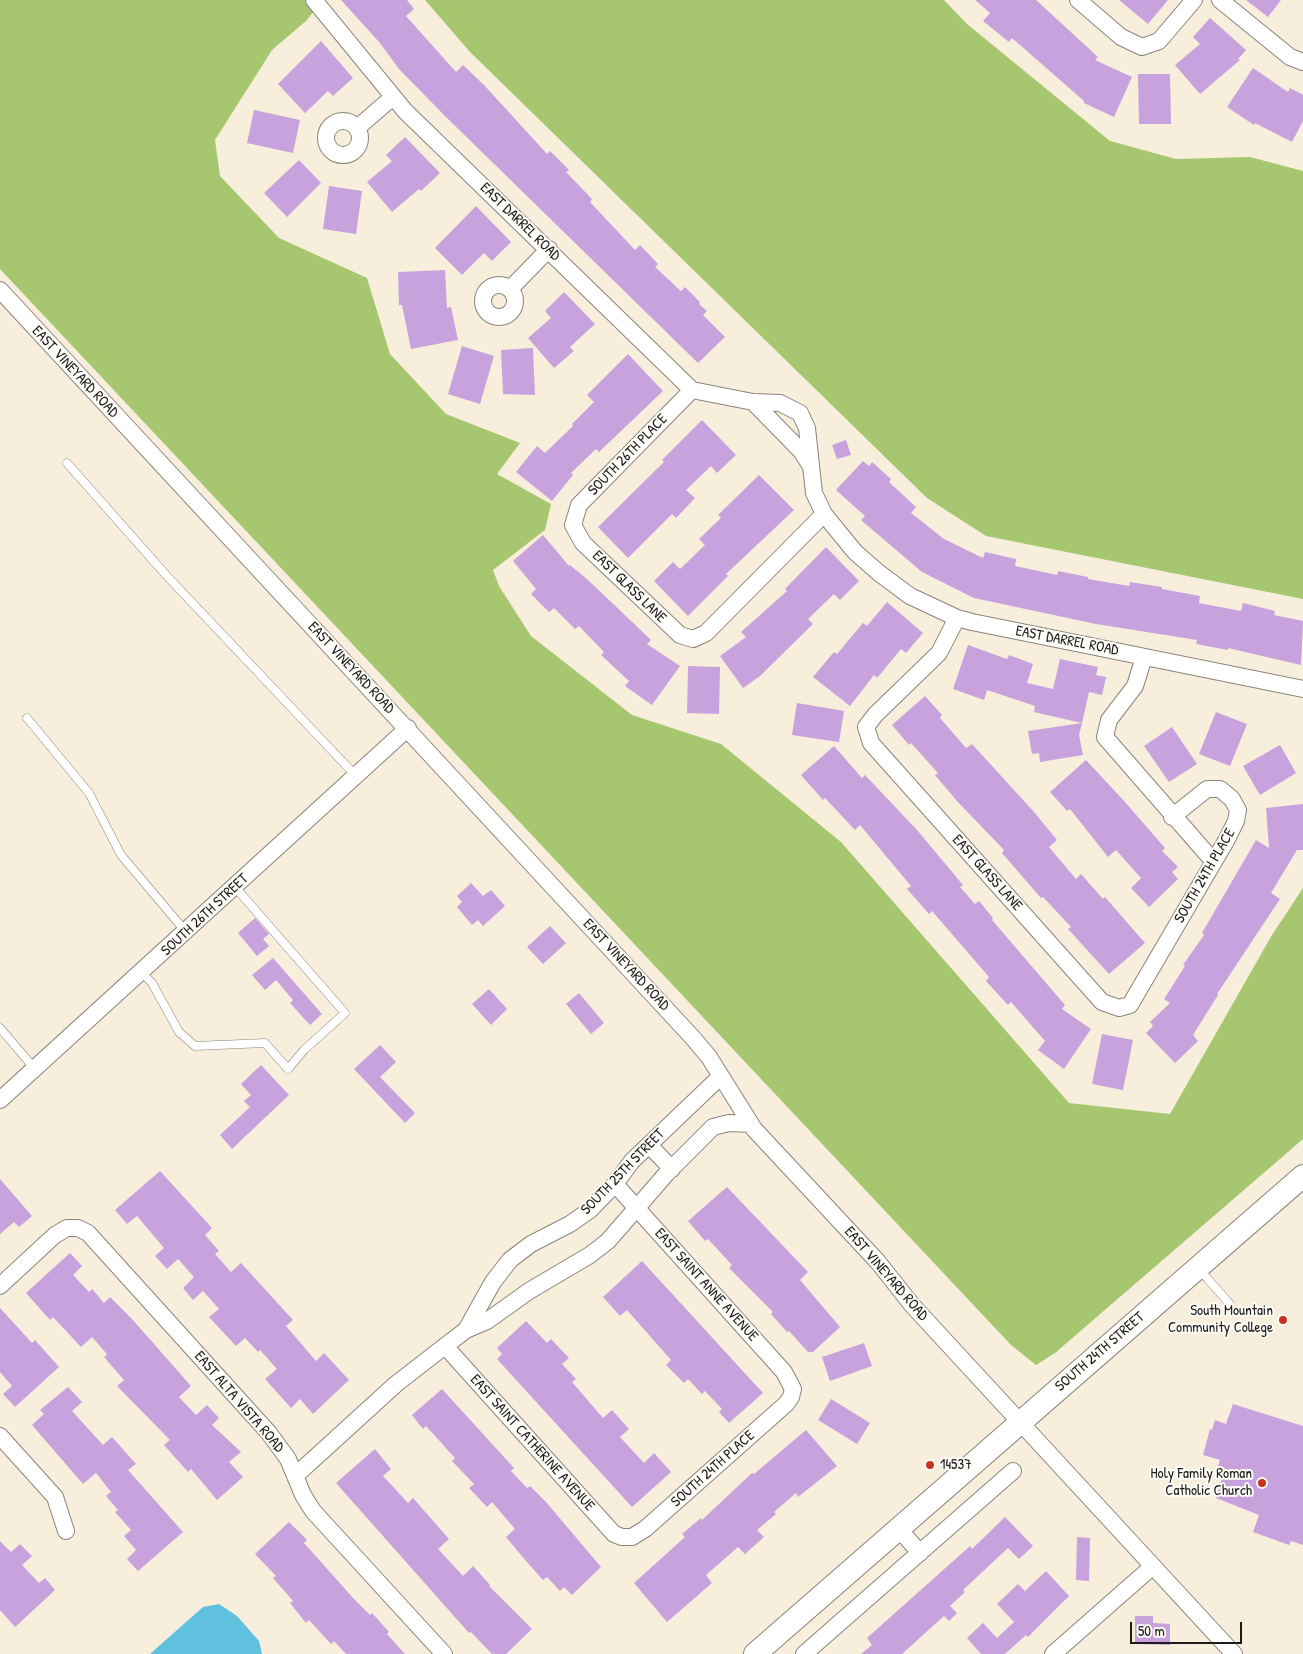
<!DOCTYPE html>
<style>
body{margin:0}
#map{position:relative;width:1303px;height:1654px;overflow:hidden;background:#f7eedc;font-family:"Patrick Hand",sans-serif}
canvas{display:block}
.scale{position:absolute;left:1130px;top:1622px;width:112px;height:22px;box-sizing:border-box;border:2px solid #1c1c1c;border-top:0;padding-left:6px;font-size:15px;line-height:18px;white-space:nowrap;color:#1c1c1c;-webkit-text-stroke:4px #fdfcf7;paint-order:stroke}
</style>
<div id="map">
<canvas width="1303" height="1654"></canvas>
<div class="scale">50 m</div>
</div>
<script>
const ctx = document.querySelector('canvas').getContext('2d');
ctx.lineJoin = 'round';
function fillPath(path, color) { ctx.fillStyle = color; ctx.fill(path, 'evenodd'); }
const shape = rows => new Path2D(rows.map(r => 'M' + r).join(''));
function stroke(path, color, width, dash) { ctx.strokeStyle = color; ctx.lineWidth = width; ctx.lineCap = dash ? 'butt' : 'round'; ctx.setLineDash(dash || []); ctx.stroke(path); }
function label(font, color, halo, rows, align = 'center') {
  ctx.font = font + ' "Patrick Hand",sans-serif'; ctx.lineWidth = 4; ctx.setLineDash([]); ctx.textBaseline = 'middle'; ctx.strokeStyle = halo; ctx.fillStyle = color; for (const [text, x, y, turn = 0] of rows) {
    ctx.save(); ctx.translate(x, y); ctx.rotate((+turn || 0) * Math.PI / 180); ctx.textAlign = isNaN(turn) ? turn : align; if (halo) ctx.strokeText(text, 0, 0); ctx.fillText(text, 0, 0); ctx.restore();
  }
}
const green = shape([
 [0,0,323,0,306,21,272,50,215,140,220,176,279,238,367,278,390,354,446,414,520,443,497,474,551,504,545,530,493,570,499,586,531,636,632,715,721,744,841,842,1069,1103,1170,1114,1272,935,1303,888,1303,1139,1055,1353,1036,1365,1011,1345,0,269],
 [425,0,944,0,967,24,1110,141,1176,159,1250,157,1303,171,1303,599,986,536,927,498,470,52]
]);
const water = shape([
 [219,1604,237,1616,259,1641,262,1654,150,1654,203,1607]
]);
const building = shape([
 [341,0,407,0,414,9,406,16,456,72,463,65,485,86,547,154,550,151,569,170,566,172,592,199,590,202,635,250,640,245,658,264,655,267,681,291,685,287,700,302,699,304,707,311,703,315,725,337,698,363,446,117,399,69,380,43],
 [975,0,1036,0,1098,57,1095,60,1132,77,1114,117,1084,103,1084,101,1012,38,1009,42,983,21,990,13],
 [1119,0,1168,0,1148,24],
 [1246,0,1281,0,1268,17],
 [1210,18,1246,50,1238,59,1240,60,1200,94,1175,65,1200,44,1193,37],
 [321,41,353,78,333,96,328,91,305,113,278,84],
 [1253,68,1288,92,1290,88,1303,95,1303,121,1292,142,1255,123,1254,125,1227,107],
 [1138,74,1170,74,1171,124,1139,124],
 [254,110,300,120,293,153,247,143],
 [405,137,440,173,421,191,419,189,392,212,367,182,392,161,386,155],
 [299,160,321,183,287,217,264,193],
 [329,186,362,191,356,234,323,229],
 [476,206,511,242,492,261,484,253,462,275,435,248],
 [445,270,447,308,451,307,458,340,411,349,402,305,399,305,398,272],
 [564,292,595,324,570,347,574,351,554,368,528,338,551,318,545,311],
 [462,346,494,356,480,404,448,394],
 [533,348,535,395,503,394,501,350],
 [628,354,663,391,599,452,596,449,571,473,573,475,552,501,516,472,537,446,545,453,573,426,572,424,594,402,587,395],
 [702,420,736,455,717,473,711,466,686,490,695,498,676,518,672,514,628,558,598,527,664,462,662,460],
 [846,440,851,455,837,459,832,445],
 [863,461,869,466,872,462,891,479,889,482,916,507,911,513,944,539,983,558,985,552,1016,559,1015,566,1057,575,1058,571,1088,577,1088,579,1129,586,1130,582,1162,587,1162,589,1200,596,1199,603,1241,611,1243,603,1275,611,1274,615,1303,621,1301,665,1228,648,1228,650,1196,644,1197,640,1096,624,974,598,922,572,861,520,865,516,836,490],
 [759,475,794,510,726,574,728,576,688,616,654,581,673,562,680,569,705,545,699,539,721,518,718,515],
 [543,535,569,566,570,565,588,580,651,640,647,644,680,666,652,705,625,686,629,681,601,655,604,652,579,626,575,629,554,608,549,612,531,594,536,589,513,561],
 [826,547,859,581,840,600,834,594,808,619,813,624,760,676,743,688,720,656,746,637,741,632,787,591,785,589],
 [887,602,923,633,906,653,901,649,877,678,874,675,850,706,813,677,834,652,837,654,863,623,867,626],
 [968,645,1007,659,1009,655,1033,664,1027,683,1053,689,1060,659,1098,667,1096,675,1106,677,1102,695,1089,692,1082,723,1034,712,1035,706,987,690,984,700,953,689],
 [688,666,720,667,719,714,687,713],
 [925,696,942,715,940,718,966,748,972,744,1034,812,1057,840,1049,847,1076,879,1081,874,1103,899,1105,897,1145,943,1109,974,1068,929,1071,927,1043,897,1041,898,1002,853,1004,850,957,801,935,775,938,773,911,743,909,745,892,725],
 [797,703,844,711,839,742,792,735],
 [1216,712,1247,724,1230,766,1199,754],
 [1082,723,1079,735,1083,755,1040,762,1039,753,1032,754,1028,731],
 [1172,727,1197,764,1169,782,1144,746],
 [1280,745,1296,773,1260,795,1243,766],
 [834,746,862,778,865,775,917,830,963,885,960,887,975,904,979,901,993,918,992,920,1065,1005,1062,1009,1091,1029,1064,1069,1038,1050,1045,1041,1011,1002,1008,1005,986,981,989,977,932,911,929,914,907,889,911,886,860,825,855,830,825,798,823,800,801,775],
 [1086,760,1125,802,1165,848,1162,851,1178,867,1172,872,1178,879,1149,907,1131,888,1141,878,1116,850,1108,857,1070,809,1067,811,1050,792],
 [1303,804,1303,850,1297,850,1271,893,1280,899,1217,994,1218,995,1193,1035,1198,1041,1175,1063,1146,1033,1153,1026,1150,1022,1170,1003,1164,999,1185,966,1183,965,1204,935,1202,933,1256,840,1269,848,1266,808],
 [471,883,483,896,491,890,505,906,483,926,478,920,472,925,457,907,462,902,457,896],
 [255,918,269,934,263,939,269,946,257,956,238,933],
 [550,926,566,943,543,964,527,947],
 [273,958,322,1014,310,1025,290,1003,293,1000,276,980,265,990,252,975],
 [489,989,507,1009,491,1025,472,1004],
 [579,993,604,1023,591,1034,566,1004],
 [1102,1034,1133,1040,1123,1090,1092,1084],
 [380,1045,396,1062,380,1077,415,1113,405,1123,354,1069],
 [261,1065,289,1095,232,1149,220,1135,250,1107,244,1101,251,1095,241,1084],
 [160,1171,212,1228,205,1235,219,1251,215,1254,231,1272,241,1263,293,1320,286,1326,316,1361,324,1353,349,1380,313,1414,300,1399,291,1408,265,1379,277,1369,260,1350,258,1352,245,1338,236,1346,209,1317,219,1309,203,1291,193,1300,183,1288,194,1277,178,1259,167,1269,155,1256,164,1248,137,1216,127,1224,115,1210],
 [0,1179,32,1216,19,1227,14,1222,0,1234],
 [727,1187,808,1272,800,1280,840,1327,813,1352,808,1352,789,1331,787,1332,771,1314,773,1312,729,1268,732,1265,708,1239,705,1241,688,1221],
 [70,1253,82,1266,73,1275,89,1292,92,1289,104,1303,110,1297,132,1319,191,1386,179,1397,196,1415,207,1405,219,1418,212,1425,241,1452,229,1462,243,1477,217,1500,191,1469,188,1472,164,1445,170,1440,117,1386,124,1380,104,1357,107,1354,92,1337,81,1347,53,1317,50,1320,26,1293],
 [642,1261,763,1393,729,1423,719,1412,722,1409,705,1391,702,1394,688,1379,684,1383,666,1365,671,1360,627,1310,620,1316,603,1297],
 [0,1308,32,1343,35,1340,59,1367,15,1407,3,1394,12,1386,0,1372],
 [526,1321,547,1343,551,1339,569,1358,562,1364,576,1379,572,1382,603,1418,612,1410,629,1429,620,1437,644,1463,654,1453,671,1472,632,1507,497,1359,502,1354,497,1348],
 [864,1343,872,1366,830,1381,822,1357],
 [68,1387,82,1402,72,1411,103,1445,112,1437,136,1464,128,1470,183,1532,138,1571,127,1559,136,1550,124,1536,131,1530,115,1512,118,1510,106,1496,111,1492,96,1473,83,1484,32,1425,44,1414,40,1410],
 [442,1389,514,1468,511,1471,527,1488,530,1486,546,1502,601,1567,572,1595,564,1587,560,1591,547,1577,543,1580,526,1561,506,1537,515,1529,492,1502,487,1507,469,1488,474,1484,452,1461,455,1458,426,1426,423,1429,412,1415],
 [831,1399,870,1423,857,1444,818,1420],
 [1233,1404,1303,1426,1303,1545,1291,1541,1289,1545,1253,1532,1259,1515,1216,1498,1225,1468,1218,1466,1220,1460,1203,1455,1210,1429,1212,1430,1215,1420,1226,1424],
 [806,1430,837,1466,798,1497,796,1493,774,1512,776,1514,757,1530,764,1537,745,1554,738,1547,706,1575,712,1583,667,1622,634,1583,685,1537,682,1534,701,1518,702,1520,752,1473,754,1474],
 [375,1449,391,1469,383,1476,408,1503,413,1498,449,1539,438,1549,463,1576,473,1566,490,1585,489,1586,532,1629,506,1654,492,1654,471,1632,469,1633,336,1483],
 [1005,1517,1033,1546,1019,1559,1008,1548,963,1590,965,1592,950,1606,957,1613,949,1621,944,1616,902,1654,861,1654,872,1645,867,1638,970,1546,972,1549],
 [289,1522,307,1540,304,1543,354,1599,370,1615,372,1613,389,1632,387,1634,405,1654,346,1654,334,1641,331,1644,309,1620,306,1623,290,1603,293,1601,273,1578,276,1576,255,1554],
 [1077,1537,1090,1538,1089,1581,1076,1580],
 [0,1541,11,1552,20,1544,32,1556,22,1565,39,1583,45,1578,55,1590,15,1627,0,1610],
 [1046,1571,1069,1596,1028,1637,1026,1635,1005,1654,981,1654,967,1638,983,1623,997,1638,1014,1622,997,1604,1018,1584,1025,1591],
 [1135,1616,1153,1616,1153,1623,1170,1624,1170,1645,1135,1644]
]);
const service = shape([
 [67,463,166,575,356,776],
 [27,718,89,793,121,855,186,932],
 [142,973,152,983,179,1032,195,1046,265,1043,288,1069,304,1050,345,1013,235,887],
 [0,1028,35,1069],
 [1199,1269,1229,1303]
]);
const minor = shape([
 [314,0,405,111,692,390,753,402,780,403,800,413,807,428,814,493,824,514,855,552,879,573,910,596,957,618,972,622,1303,689],
 [1078,0,1121,37,1142,47,1159,41,1194,0],
 [1220,0,1290,57,1303,62],
 '326 138a17 17 0 1 1 34 0a17 17 0 1 1-34 0Z',
 [357,128,393,97],
 '483 301a16 16 0 1 1 32 0a16 16 0 1 1-32 0Z',
 [510,289,549,249],
 [0,290,693,1038,709,1057,754,1129,878,1262,912,1305,1234,1654],
 [692,390,579,505,573,525,583,543,680,635,693,639,706,633,824,514],
 [753,402,801,451,810,465],
 [957,618,939,653,875,715,866,727,871,743,1102,1002,1119,1008,1130,1005,1226,841,1236,821,1238,810,1232,799,1220,789,1207,789,1172,817],
 [1144,657,1135,686,1109,720,1105,737,1214,862],
 [0,1100,408,728],
 [649,1145,672,1169],
 [0,1286,55,1235,67,1228,78,1228,88,1233,269,1433,288,1459,303,1495,313,1511,444,1654],
 [466,1330,493,1282,510,1260,531,1244,570,1224,590,1210,615,1184,632,1161,721,1076],
 [445,1346,614,1534,622,1537,632,1537,645,1529,786,1404,791,1397,793,1389,784,1372,615,1184],
 [0,1436,55,1497,66,1531],
 [295,1476,396,1384,445,1346,466,1330,487,1321,529,1291,590,1255,608,1241,667,1173,713,1127,729,1123,751,1124],
 [899,1529,920,1553],
 [804,1654,1013,1471],
 [1053,1654,1153,1566]
]);
const secondary = shape([
 [755,1654,1303,1176]
]);
const markers = [
 [1283,1320,5,"#c8321e"],
 [930,1465,5,"#c8321e"],
 [1262,1483,5,"#c8321e"]
];
const streetNames = [
 ["EAST DARREL ROAD",520,222,44],
 ["EAST VINEYARD ROAD",75,372,47],
 ["SOUTH 26TH PLACE",628,455,-46],
 ["EAST GLASS LANE",629,587,44],
 ["EAST DARREL ROAD",1067,641,11],
 ["EAST VINEYARD ROAD",351,668,47],
 ["EAST GLASS LANE",987,873,48],
 ["SOUTH 24TH PLACE",1205,876,-60],
 ["SOUTH 26TH STREET",205,915,-43],
 ["EAST VINEYARD ROAD",626,965,47],
 ["SOUTH 25TH STREET",623,1172,-46],
 ["EAST VINEYARD ROAD",886,1274,49],
 ["EAST SAINT ANNE AVENUE",706,1285,48],
 ["SOUTH 24TH STREET",1100,1352,-41],
 ["EAST ALTA VISTA ROAD",239,1402,49],
 ["EAST SAINT CATHERINE AVENUE",532,1443,48],
 ["SOUTH 24TH PLACE",713,1469,-42]
];
const poiNames = [
 ["South Mountain",1273,1311],
 ["Community College",1273,1328],
 ["14537",940,1465,"left"],
 ["Holy Family Roman",1252,1474],
 ["Catholic Church",1252,1491]
];
fillPath(green, '#a6c770');
fillPath(water, '#60c1df');
fillPath(building, '#c8a2dd');
stroke(service, '#8a857c', 9);
stroke(minor, '#8a857c', 18);
stroke(secondary, '#8a857c', 24);
stroke(service, '#fff', 8);
stroke(minor, '#fff', 16);
stroke(secondary, '#fff', 22);
for (const [x, y, r, color] of markers) { const dot = new Path2D(); dot.arc(x, y, r, 0, 2 * Math.PI); ctx.fillStyle = color; ctx.fill(dot); stroke(dot, '#fdfcf7', 2); }
label('15px', '#1c1c1c', '#fdfcf7', streetNames);
label('15px', '#1c1c1c', '#fdfcf7', poiNames, 'right');
</script>
